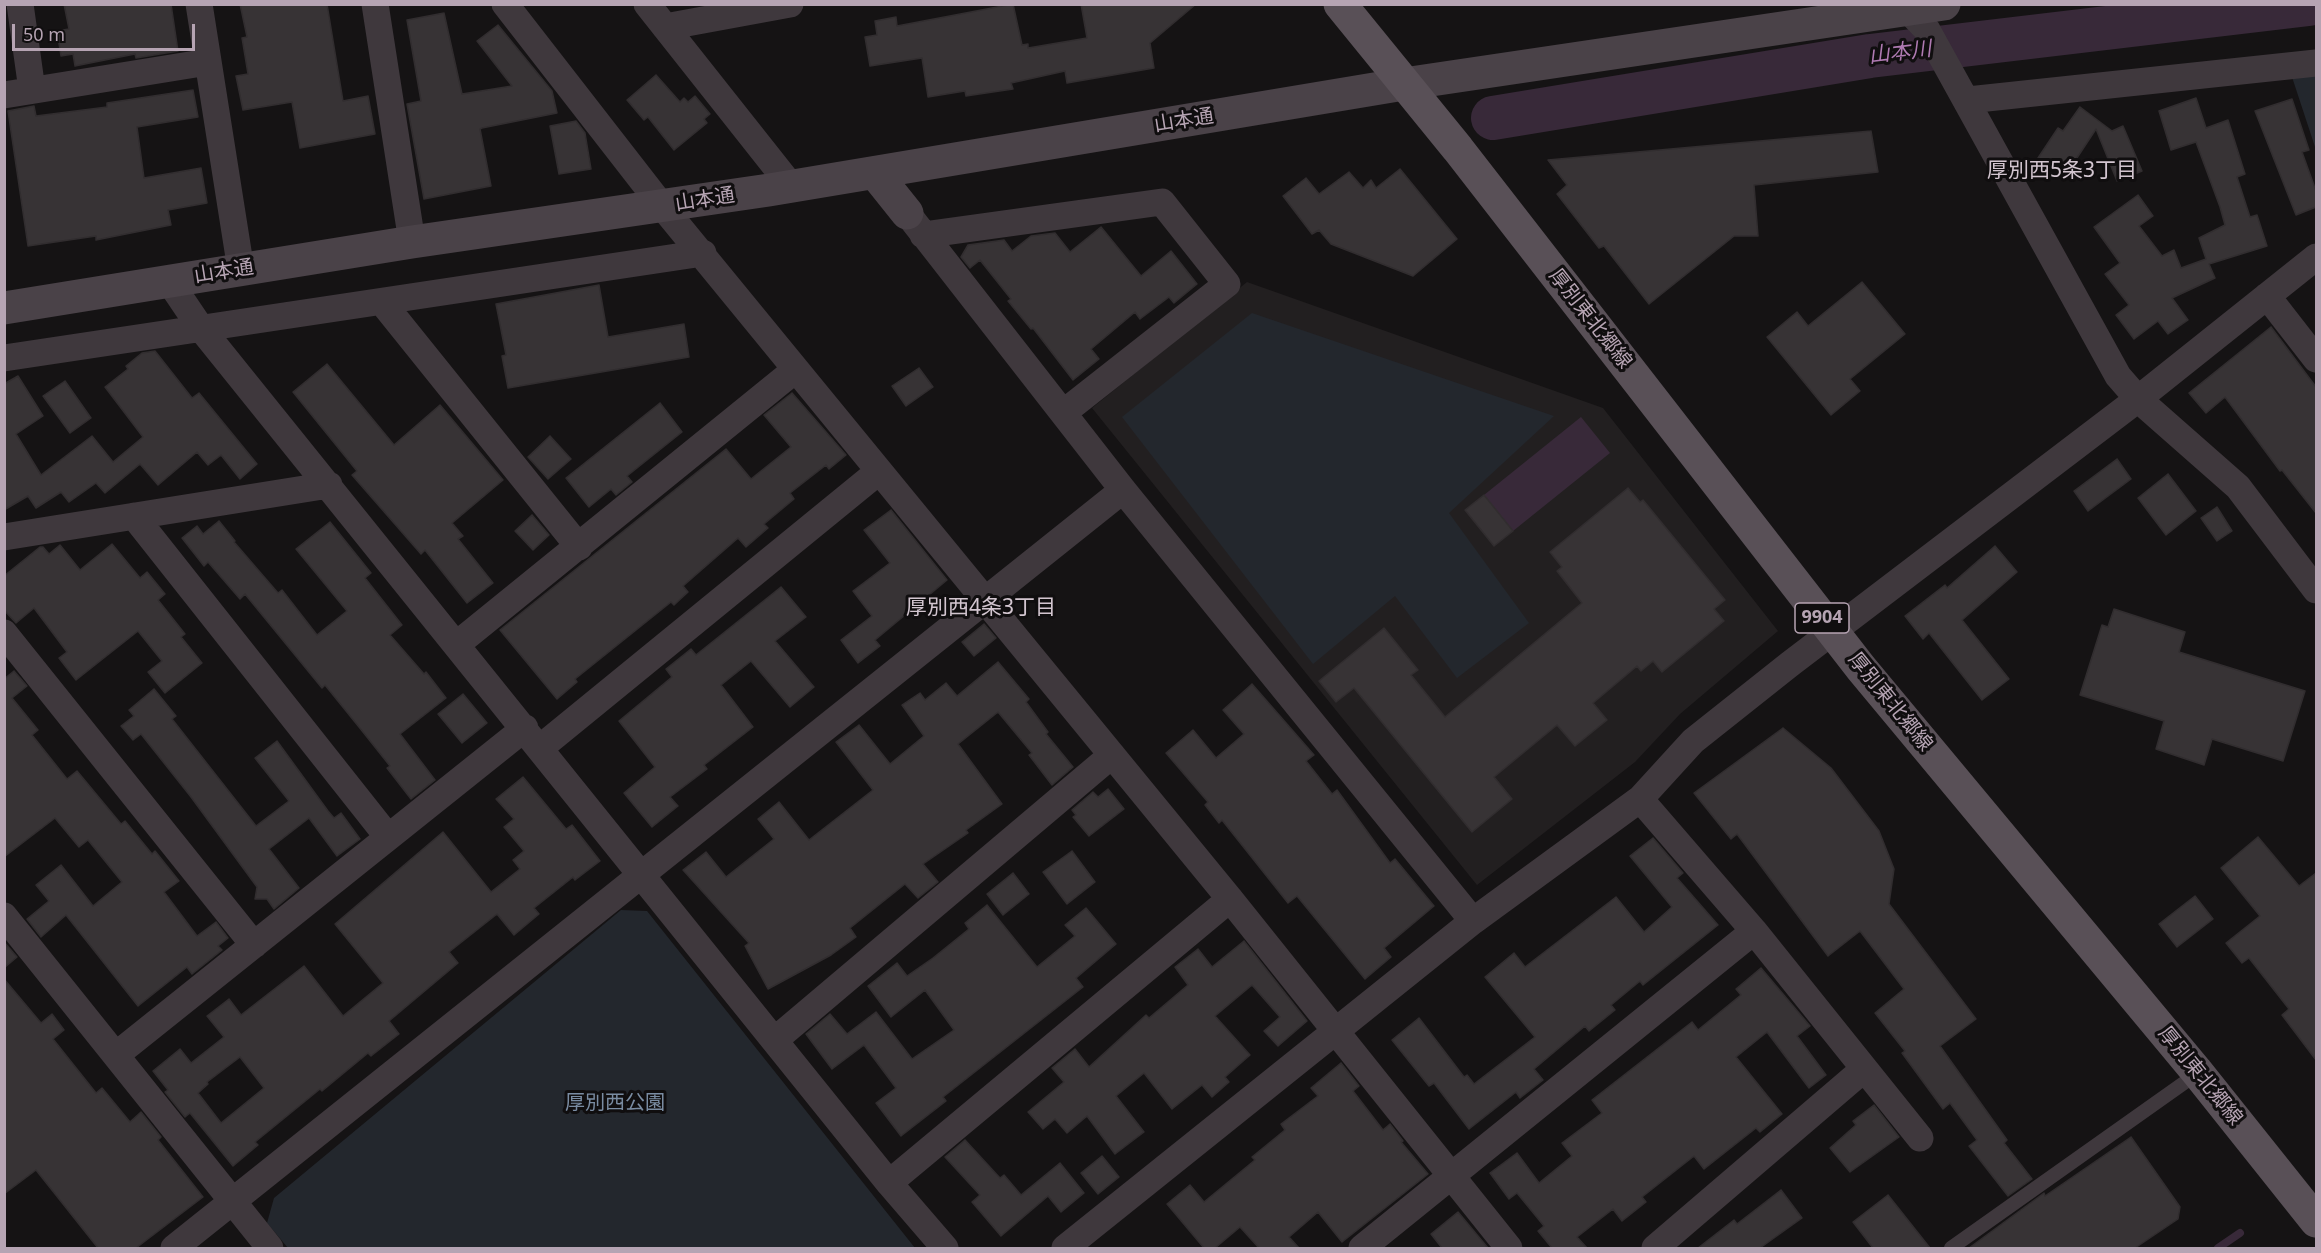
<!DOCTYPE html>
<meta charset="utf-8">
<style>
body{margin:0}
#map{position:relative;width:2321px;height:1253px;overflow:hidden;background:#151314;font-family:"Noto Sans",sans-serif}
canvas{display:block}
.frame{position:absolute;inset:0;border:6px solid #b6a4b3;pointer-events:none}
.scale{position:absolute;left:12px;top:24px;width:183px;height:27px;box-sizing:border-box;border:3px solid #b6a4b3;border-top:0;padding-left:8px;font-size:18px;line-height:21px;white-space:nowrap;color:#b6a4b3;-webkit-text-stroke:4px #100e0f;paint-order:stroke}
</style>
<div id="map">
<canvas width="2321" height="1253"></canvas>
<div class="frame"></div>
<div class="scale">50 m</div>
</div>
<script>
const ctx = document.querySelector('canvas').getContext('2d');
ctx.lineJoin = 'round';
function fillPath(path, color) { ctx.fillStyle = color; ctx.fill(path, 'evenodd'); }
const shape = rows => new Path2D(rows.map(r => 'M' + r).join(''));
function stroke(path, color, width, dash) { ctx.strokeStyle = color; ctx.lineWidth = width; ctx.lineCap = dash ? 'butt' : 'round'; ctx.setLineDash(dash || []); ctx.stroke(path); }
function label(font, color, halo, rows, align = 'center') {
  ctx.font = font + ' "Noto Sans","Noto Sans JP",sans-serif'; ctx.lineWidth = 6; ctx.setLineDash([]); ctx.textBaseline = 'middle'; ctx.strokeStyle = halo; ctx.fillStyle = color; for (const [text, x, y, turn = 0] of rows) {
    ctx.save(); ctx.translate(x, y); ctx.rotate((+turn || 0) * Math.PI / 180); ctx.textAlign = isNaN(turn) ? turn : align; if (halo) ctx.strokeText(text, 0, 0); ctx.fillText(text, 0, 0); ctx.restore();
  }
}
const built = shape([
 [1247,282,1603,408,1778,631,1680,714,1635,762,1477,885,1092,408]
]);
const green = shape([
 [2316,73,2316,150,2292,77],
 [1252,313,1554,416,1449,513,1529,623,1457,678,1395,596,1313,664,1122,417],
 [621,910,647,911,915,1248,288,1248,267,1223,274,1198]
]);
const water = shape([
 [1581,417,1610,453,1513,531,1484,495]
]);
const stream = shape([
 [2218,1248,2240,1233]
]);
const river = shape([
 [1493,118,1870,56,2309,4]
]);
const building = shape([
 [64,4,171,4,178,51,136,58,135,54,75,66,73,54,61,56,57,31,69,29,64,4],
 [240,4,327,4,343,101,368,96,375,134,300,148,292,102,243,110,236,76,248,74,242,38,247,37,240,4],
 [1013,4,1022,45,1028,44,1028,48,1087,38,1081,4,1196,4,1150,43,1154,68,1067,83,1065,71,1011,83,1013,89,966,96,965,91,928,97,922,58,870,66,865,37,877,35,875,21,896,17,897,26,1013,4],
 [444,13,462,94,512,86,477,41,498,25,552,91,557,113,482,128,480,129,491,186,424,199,407,104,421,101,407,20,444,13],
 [656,75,680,102,684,98,688,102,695,96,710,114,704,119,707,123,674,150,648,117,644,120,627,100,656,75],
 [193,90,198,117,137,127,144,178,201,168,207,203,168,210,171,225,96,240,96,236,28,246,8,111,34,106,36,116,107,107,107,103,193,90],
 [2196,98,2206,128,2228,120,2245,174,2237,177,2250,217,2257,215,2267,246,2209,264,2215,278,2172,298,2188,320,2168,334,2158,321,2134,339,2116,315,2129,305,2105,274,2120,263,2094,227,2138,195,2153,216,2139,226,2162,256,2174,250,2181,268,2206,259,2199,238,2225,225,2220,207,2196,142,2171,150,2159,111,2196,98],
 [2292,99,2309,150,2302,152,2316,191,2316,207,2296,215,2255,111,2292,99],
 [2080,107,2112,131,2123,126,2142,171,2117,181,2096,129,2065,176,2038,158,2058,128,2063,131,2080,107],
 [576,121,585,133,591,169,559,174,550,126,576,121],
 [1871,131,1878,172,1754,185,1758,236,1734,236,1649,304,1604,246,1599,248,1557,194,1567,185,1548,160,1871,131],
 [1400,169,1457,239,1413,276,1331,244,1319,230,1312,234,1283,196,1306,178,1319,194,1349,172,1363,188,1371,180,1376,188,1400,169],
 [1101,227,1141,276,1171,251,1197,284,1174,303,1169,297,1140,319,1135,312,1091,349,1099,359,1073,380,1033,328,1031,329,1008,301,1011,299,980,260,970,268,961,257,968,245,1004,240,1012,251,1031,236,1055,233,1070,252,1101,227],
 [1862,282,1905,334,1850,379,1860,391,1831,415,1767,337,1797,312,1808,326,1862,282],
 [599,285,608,337,684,324,689,357,508,388,502,356,506,355,496,304,599,285],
 [2271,327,2316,387,2316,513,2282,470,2280,471,2225,397,2206,413,2189,393,2271,327],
 [155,351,192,398,199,393,257,464,240,479,221,455,208,465,197,452,158,485,140,464,105,493,96,483,69,502,61,492,36,508,28,496,4,510,4,384,18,376,43,416,16,434,41,475,92,436,113,462,143,437,105,387,128,369,126,366,142,353,155,351],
 [327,364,394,445,440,405,503,480,452,523,463,536,458,539,493,583,467,603,425,550,421,554,352,475,357,471,293,392,327,364],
 [919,368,933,387,906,406,892,386,919,368],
 [65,381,91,418,70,433,43,396,65,381],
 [792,393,846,455,829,469,826,465,790,493,794,499,764,524,768,528,746,547,738,538,683,586,688,592,674,605,671,602,575,679,577,682,557,699,500,630,726,449,751,479,791,447,764,415,792,393],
 [660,403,682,432,627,476,632,482,616,495,611,489,589,507,566,478,660,403],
 [550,436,571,459,548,479,528,457,550,436],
 [2117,459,2131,479,2088,511,2074,491,2117,459],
 [2168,474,2196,511,2166,535,2138,498,2168,474],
 [1628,488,1640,502,1643,500,1725,600,1714,609,1724,621,1662,672,1653,661,1641,671,1637,666,1593,703,1607,720,1575,746,1557,725,1494,777,1512,799,1472,832,1354,688,1336,702,1319,681,1384,628,1418,670,1411,675,1445,717,1582,603,1557,571,1562,567,1550,552,1628,488],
 [1484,495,1513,531,1494,546,1465,510,1484,495],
 [2217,507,2232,531,2217,541,2201,518,2217,507],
 [891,510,947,580,875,640,880,646,858,663,841,640,872,616,853,591,890,563,864,530,891,510],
 [532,515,549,535,533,550,515,531,532,515],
 [219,521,235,541,234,542,278,593,282,590,317,635,347,611,296,549,330,522,371,573,365,578,402,625,390,635,424,674,426,672,446,698,400,734,435,780,411,799,387,768,390,766,359,727,325,685,322,688,245,594,240,599,208,562,204,566,182,538,197,526,203,534,219,521],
 [112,544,140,578,147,572,165,594,158,600,185,634,181,637,202,663,165,693,148,672,162,661,138,631,76,680,59,658,67,652,34,608,16,623,4,610,4,576,40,547,43,547,49,554,60,545,80,570,112,544],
 [1995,546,2017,572,1962,620,2009,679,1982,700,1929,633,1923,639,1905,616,1945,585,1947,588,1995,546],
 [781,587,806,617,775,641,814,687,790,707,751,661,721,685,753,727,704,765,707,769,670,797,678,806,652,827,624,793,655,767,619,721,672,677,666,669,691,649,696,655,781,587],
 [2114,609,2185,632,2179,652,2305,691,2283,761,2212,739,2204,765,2156,749,2164,721,2080,695,2102,625,2108,627,2114,609],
 [984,624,996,638,974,656,962,642,984,624],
 [998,662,1029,699,1026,702,1048,732,1046,734,1073,767,1052,785,1029,755,1032,753,998,712,958,744,1002,804,966,830,968,833,923,864,938,882,918,898,905,884,850,928,856,937,831,955,768,989,745,946,749,943,683,870,706,852,726,877,774,839,758,819,779,802,809,840,873,790,836,742,859,725,890,764,924,736,902,705,920,693,925,700,946,683,957,696,998,662],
 [14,671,27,686,12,698,38,730,32,735,67,779,77,771,121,824,125,821,152,854,155,851,179,881,164,892,197,936,216,922,228,938,218,946,222,950,192,974,187,967,138,1006,66,915,41,937,27,919,49,901,36,885,61,865,93,906,122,882,88,840,79,847,55,818,4,857,4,679,14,671],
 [1252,684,1314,755,1306,761,1332,794,1337,790,1390,863,1395,859,1434,906,1384,948,1391,957,1365,979,1297,896,1288,903,1222,820,1219,823,1205,805,1208,802,1166,753,1193,730,1216,758,1244,734,1223,710,1252,684],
 [154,689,176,716,172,719,256,826,289,801,255,758,277,741,328,811,334,818,341,813,360,839,337,856,309,818,269,849,299,888,274,909,267,899,255,899,257,887,191,797,141,734,133,740,121,726,134,716,129,710,154,689],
 [463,694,487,723,462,743,438,714,463,694],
 [1783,728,1831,768,1879,831,1894,869,1889,904,1976,1019,1940,1046,2007,1140,2004,1143,2032,1179,2008,1196,1969,1146,1977,1140,1950,1103,1943,1109,1902,1053,1905,1051,1875,1013,1904,989,1860,931,1828,956,1737,834,1731,839,1694,793,1783,728],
 [523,777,566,829,572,825,600,861,575,880,573,877,534,908,539,914,514,935,497,914,449,952,458,963,389,1021,399,1034,371,1056,368,1053,322,1091,320,1089,255,1142,258,1145,233,1166,190,1113,185,1117,165,1092,168,1090,153,1071,180,1049,191,1063,224,1037,207,1016,229,999,241,1015,304,966,343,1016,383,983,335,924,443,832,491,892,520,869,513,860,524,851,504,827,514,819,496,799,523,777],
 [240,1057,264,1088,221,1123,198,1093,208,1084,207,1082,240,1057],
 [1108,789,1124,809,1089,836,1073,817,1076,815,1072,810,1093,792,1098,797,1108,789],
 [2258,837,2299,886,2316,873,2316,1060,2282,1015,2289,1009,2249,958,2242,963,2226,943,2260,916,2221,868,2258,837],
 [1653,838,1683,873,1677,878,1718,925,1643,985,1640,981,1611,1005,1615,1010,1589,1031,1585,1026,1534,1069,1543,1080,1520,1098,1516,1092,1469,1129,1434,1083,1429,1086,1392,1040,1419,1018,1464,1077,1467,1075,1474,1084,1535,1037,1485,977,1514,953,1525,967,1616,897,1644,932,1672,907,1630,856,1653,838],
 [1072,851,1095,882,1067,904,1043,872,1072,851],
 [1013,873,1029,894,1003,915,987,894,1013,873],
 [2195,896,2213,919,2177,947,2159,924,2195,896],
 [987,905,1037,967,1075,936,1065,925,1086,908,1116,944,1076,978,1083,987,943,1097,946,1101,901,1136,876,1103,896,1088,864,1045,832,1069,806,1034,830,1014,847,1034,876,1012,912,1059,954,1030,925,990,891,1017,868,986,897,963,907,976,933,958,969,929,965,923,987,905],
 [1244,941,1307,1021,1278,1046,1264,1031,1280,1017,1252,985,1215,1016,1250,1055,1225,1077,1229,1082,1212,1097,1202,1085,1172,1109,1144,1073,1116,1096,1144,1132,1115,1154,1087,1116,1067,1133,1055,1119,1043,1129,1028,1112,1064,1082,1052,1068,1075,1049,1089,1067,1146,1015,1149,1018,1188,985,1175,967,1198,949,1212,967,1244,941],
 [4,942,17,957,4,968,4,942],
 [1761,968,1810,1026,1797,1036,1826,1075,1809,1088,1767,1032,1736,1057,1782,1114,1760,1132,1756,1128,1704,1169,1694,1156,1642,1197,1646,1202,1622,1221,1613,1209,1577,1237,1587,1248,1552,1248,1538,1231,1544,1226,1517,1193,1509,1199,1490,1173,1517,1153,1539,1183,1572,1156,1562,1143,1602,1113,1592,1100,1692,1022,1698,1030,1741,995,1736,989,1761,968],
 [4,979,41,1023,52,1014,64,1030,53,1039,96,1093,102,1088,130,1122,141,1112,161,1137,158,1140,203,1197,136,1248,98,1248,36,1170,4,1194,4,979],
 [1341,1063,1359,1086,1353,1091,1383,1130,1390,1124,1403,1141,1401,1142,1428,1174,1342,1242,1318,1212,1289,1237,1299,1248,1259,1248,1240,1227,1215,1248,1204,1248,1167,1204,1190,1185,1204,1202,1255,1160,1252,1157,1285,1130,1281,1124,1318,1096,1311,1088,1341,1063],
 [1874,1105,1899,1137,1850,1172,1830,1148,1856,1125,1853,1121,1874,1105],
 [2131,1137,2180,1207,2178,1219,2135,1248,1969,1248,2044,1193,2045,1196,2131,1137],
 [965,1140,1000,1178,1004,1175,1021,1195,1060,1163,1084,1193,1061,1212,1048,1196,1001,1236,972,1202,980,1195,945,1157,965,1140],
 [1102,1156,1119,1177,1098,1194,1081,1173,1102,1156],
 [1781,1190,1802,1218,1760,1248,1698,1248,1734,1220,1737,1224,1781,1190],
 [1888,1195,1930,1248,1873,1248,1853,1222,1888,1195],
 [1458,1212,1488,1248,1442,1248,1431,1234,1458,1212]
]);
const lane = shape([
 [1951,1248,2198,1073]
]);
const street = shape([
 [20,4,32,90],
 [199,4,241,270],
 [375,4,412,242],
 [505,4,662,206,1230,899,1509,1248],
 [647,4,791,186],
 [1908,10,1927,30,2118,376,2138,399,2238,487,2316,590],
 [665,27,790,4],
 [4,95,208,62],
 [1968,100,2316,63],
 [907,213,1123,490,1473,921],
 [923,235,1162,202,1227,284,1063,413],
 [169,281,200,327,889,1183,945,1248],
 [2267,296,2316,359],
 [382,302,579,547],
 [4,358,703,253],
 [134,516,388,837],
 [4,537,329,485],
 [4,633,254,945],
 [456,645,795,370],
 [540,748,878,472],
 [1640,799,1754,931,1920,1138],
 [4,916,270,1248],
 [776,1039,1112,755],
 [116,1055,525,728],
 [889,1183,1230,899],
 [174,1248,1123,490],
 [1065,1248,1473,921,1640,799,1693,741,1790,664,2138,399,2316,257],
 [1362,1248,1754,931],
 [1655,1248,1864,1069]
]);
const secondary = shape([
 [875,173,907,213],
 [4,308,412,242,769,190,1404,84,1944,4]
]);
const primary = shape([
 [1340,4,1458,149,1861,668,2198,1073,2316,1221]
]);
const shields = [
 [1822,618,54]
];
const shieldNames = [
 ["9904",1822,618]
];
const streetNames = [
 ["山本通",1184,121,-9],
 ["山本通",705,200,-9],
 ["山本通",224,272,-9],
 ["厚別東北郷線",1590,319,52],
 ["厚別東北郷線",1890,702,51],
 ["厚別東北郷線",2200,1076,51]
];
const parkNames = [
 ["厚別西公園",615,1103]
];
const waterNames = [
 ["山本川",1900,53,-7]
];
const neighbourhoodNames = [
 ["厚別西5条3丁目",2062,171],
 ["厚別西4条3丁目",981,608]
];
fillPath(built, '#221f20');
fillPath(green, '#23272d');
fillPath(water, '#382939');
stroke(stream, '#382939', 8);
stroke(river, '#382939', 44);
fillPath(building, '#373335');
stroke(building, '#312d2f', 1.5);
stroke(lane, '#3f383d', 14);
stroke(street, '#3f383d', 27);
stroke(secondary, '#4a4248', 33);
stroke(primary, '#595057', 33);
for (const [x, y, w] of shields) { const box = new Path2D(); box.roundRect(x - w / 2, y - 15, w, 30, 4.5); ctx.fillStyle = '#100e0f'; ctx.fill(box); stroke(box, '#b6a4b3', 1.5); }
label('bold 18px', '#b6a4b3', null, shieldNames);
label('20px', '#b6a4b3', '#100e0f', streetNames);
label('20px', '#7a8ca2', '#100e0f', parkNames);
label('italic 21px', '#af7ab2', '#100e0f', waterNames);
label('21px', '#d2c5cf', '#100e0f', neighbourhoodNames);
</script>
